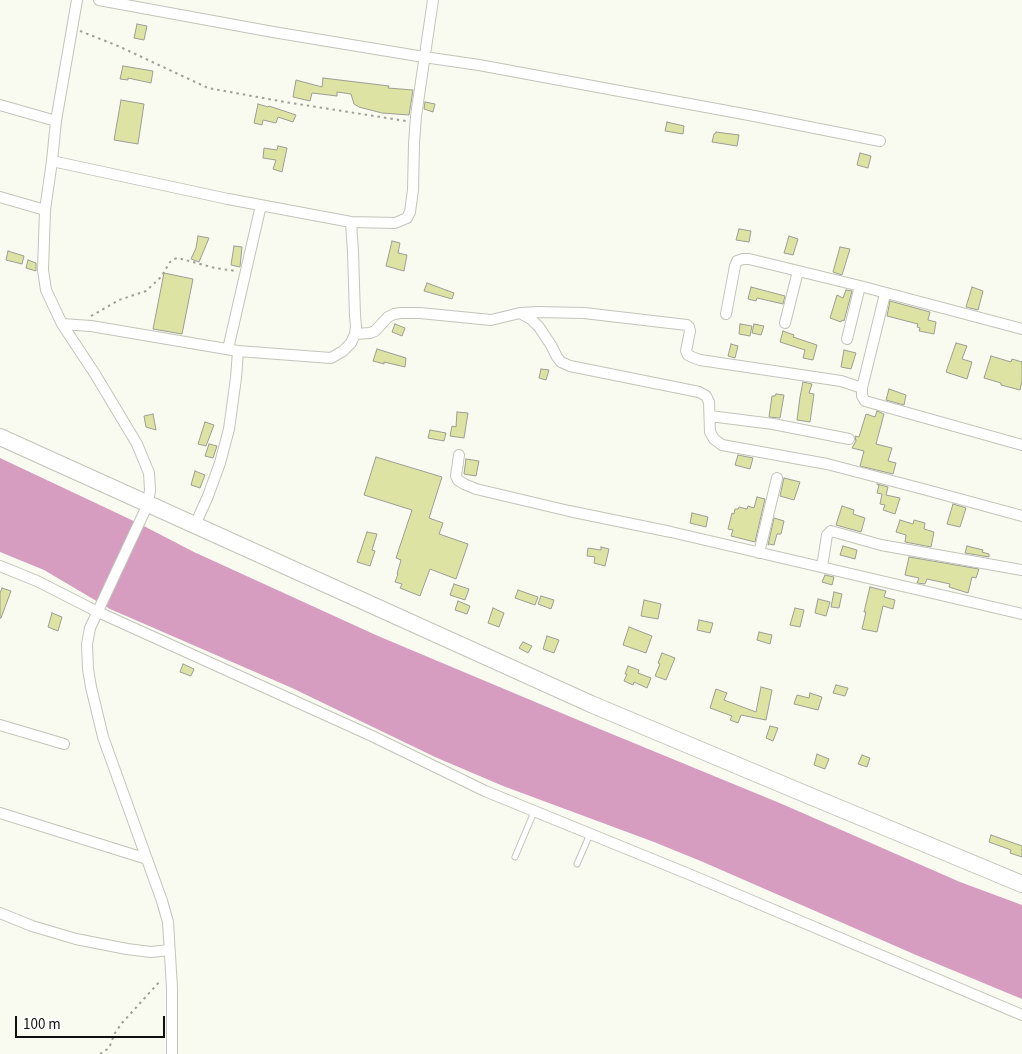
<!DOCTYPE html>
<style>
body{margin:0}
#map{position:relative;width:1022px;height:1054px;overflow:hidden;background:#f9fbf1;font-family:"Source Sans 3",sans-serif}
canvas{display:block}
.scale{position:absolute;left:15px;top:1016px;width:150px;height:22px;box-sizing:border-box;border:2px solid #0f100d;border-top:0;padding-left:6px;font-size:15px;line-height:18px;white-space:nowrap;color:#0f100d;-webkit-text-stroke:4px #fff;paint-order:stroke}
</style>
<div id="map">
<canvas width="1022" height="1054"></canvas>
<div class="scale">100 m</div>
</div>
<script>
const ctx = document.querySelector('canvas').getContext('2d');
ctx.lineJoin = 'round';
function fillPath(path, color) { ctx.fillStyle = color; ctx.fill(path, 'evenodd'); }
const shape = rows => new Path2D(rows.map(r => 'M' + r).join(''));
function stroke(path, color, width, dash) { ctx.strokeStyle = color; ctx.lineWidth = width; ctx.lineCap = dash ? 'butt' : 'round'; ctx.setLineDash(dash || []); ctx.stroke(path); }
const water = shape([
 [0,458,138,523,194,552,378,636,590,725,782,804,960,882,1022,905,1022,999,916,955,703,862,654,842,503,786,435,757,292,688,110,609,44,570,0,552]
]);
const building = shape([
 [137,24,147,26,144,40,134,38,137,24],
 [123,66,153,71,151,83,128,78,128,80,120,79,123,66],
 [323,78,389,86,388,88,413,90,409,115,382,113,359,107,354,104,351,94,337,92,337,96,312,93,310,101,293,97,296,80,322,87,323,78],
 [121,100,144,104,138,144,114,140,121,100],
 [425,102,435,104,433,112,424,109,425,102],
 [258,104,268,107,269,106,296,115,293,122,278,117,276,123,263,120,262,125,254,123,258,104],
 [667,122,684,126,683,134,665,131,667,122],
 [716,132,739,135,737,146,712,142,714,134,715,134,716,132],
 [278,146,287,148,282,172,273,169,276,160,263,158,264,148,277,150,278,146],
 [860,153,871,156,868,168,857,165,860,153],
 [739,229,751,231,749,242,736,240,739,229],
 [198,236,209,238,199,262,191,259,196,248,198,236],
 [789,236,798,239,793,255,784,253,789,236],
 [392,241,400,243,398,253,407,255,404,271,386,266,392,241],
 [234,246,242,247,240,267,231,265,234,246],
 [840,247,850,249,842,275,833,272,840,247],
 [8,251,24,256,22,264,6,260,8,251],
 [28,260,36,263,36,271,26,268,28,260],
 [164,273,193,279,182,334,153,329,164,273],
 [427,283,454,293,452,299,424,291,427,283],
 [751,287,785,296,783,304,757,298,756,301,748,299,751,287],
 [972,287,983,291,978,310,966,307,972,287],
 [846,290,852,291,844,321,842,320,841,322,830,318,837,295,843,298,846,290],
 [890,301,930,312,928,320,936,322,934,334,919,331,920,328,917,327,918,324,887,316,890,301],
 [395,324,405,328,402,336,392,332,395,324],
 [740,324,752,326,750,336,739,334,740,324],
 [754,324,764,326,761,335,752,333,754,324],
 [783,331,794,335,793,337,817,345,813,360,803,358,805,350,780,342,783,331],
 [956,343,967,346,962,359,972,362,967,379,946,372,956,343],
 [731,344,738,346,735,358,728,356,731,344],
 [377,349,406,358,405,367,384,362,384,364,373,361,377,349],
 [844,350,856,353,851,369,841,367,844,350],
 [991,356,1011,362,1012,359,1022,362,1022,381,1020,390,1001,385,1001,383,984,378,991,356],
 [541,369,549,370,546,380,539,378,541,369],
 [803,382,812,384,809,393,814,394,810,422,797,420,800,397,803,382],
 [889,389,906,395,904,405,886,400,889,389],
 [776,394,784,395,780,418,769,417,772,396,775,396,776,394],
 [877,411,884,414,876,444,892,448,888,461,896,463,893,474,860,466,864,451,852,448,856,441,855,436,859,437,866,414,875,417,877,411],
 [457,412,468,413,464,438,450,436,452,426,456,427,457,412],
 [153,414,156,430,146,427,144,416,153,414],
 [205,422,214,425,206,446,198,444,205,422],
 [430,430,446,433,444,441,428,438,430,430],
 [209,444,217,446,213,458,205,456,209,444],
 [738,455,753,458,750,469,735,465,738,455],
 [376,457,442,477,429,518,443,523,439,534,468,544,456,579,430,569,420,596,400,588,402,584,395,582,398,574,397,574,401,560,396,558,412,510,364,495,376,457],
 [466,459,479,461,476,476,464,474,466,459],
 [195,471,205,475,200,488,191,485,195,471],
 [784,478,800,482,794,500,780,496,784,478],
 [877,484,888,487,886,495,900,498,895,514,883,510,885,505,880,504,882,494,877,493,879,485,877,484],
 [757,497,765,499,755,542,731,536,733,530,728,529,732,513,734,514,735,509,738,509,739,507,747,509,748,506,754,508,757,497],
 [953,504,966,508,960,527,947,524,953,504],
 [842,506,854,510,853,514,865,518,861,532,836,525,842,506],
 [692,513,708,517,706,527,690,523,692,513],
 [774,518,784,521,781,534,777,534,774,545,769,544,768,545,774,518],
 [900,520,913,524,914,520,925,523,924,529,934,532,931,547,905,542,906,535,896,532,900,520],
 [367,532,377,534,372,550,375,551,370,566,357,562,367,532],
 [843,546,857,550,855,559,840,555,843,546],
 [967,546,983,550,982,552,989,554,989,557,965,553,967,546],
 [601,547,609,549,605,566,594,563,595,557,587,556,588,548,601,550,601,547],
 [909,557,979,569,976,578,972,577,968,593,949,587,950,584,927,579,925,584,917,583,919,578,905,575,909,557],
 [825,575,834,577,832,585,822,582,825,575],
 [454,584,469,589,465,600,450,595,454,584],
 [870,587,886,591,884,597,895,600,893,609,883,606,877,632,862,629,866,612,864,612,870,587],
 [2,588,11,591,1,618,0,618,0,593,2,588],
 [518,590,538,597,535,605,515,598,518,590],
 [834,592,842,594,839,608,831,607,834,592],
 [541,596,554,600,551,609,538,604,541,596],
 [818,599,830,602,826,616,815,613,818,599],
 [644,600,661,604,658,619,641,616,644,600],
 [458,601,470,606,467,614,455,610,458,601],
 [493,608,504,613,499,627,488,623,493,608],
 [795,608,804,610,800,627,790,625,795,608],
 [52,613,62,617,58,631,48,627,52,613],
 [699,620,713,623,710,633,697,630,699,620],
 [629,627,652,636,646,653,623,645,629,627],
 [759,632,772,635,770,644,757,640,759,632],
 [547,636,559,640,554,653,543,649,547,636],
 [523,642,532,646,528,653,519,648,523,642],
 [662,653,675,658,666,680,655,676,660,664,658,663,662,653],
 [183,664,194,669,191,676,180,672,183,664],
 [628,666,639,670,638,673,651,678,647,688,634,682,633,685,624,681,627,674,625,674,628,666],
 [836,685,848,688,845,696,833,693,836,685],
 [761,687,772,690,766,720,741,715,738,723,730,720,732,716,710,708,716,689,727,693,724,700,756,712,761,687],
 [810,693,822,697,818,710,794,704,797,695,809,698,810,693],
 [770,726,778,728,773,741,766,738,770,726],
 [817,754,829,759,825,769,814,765,817,754],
 [862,755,870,758,867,767,858,764,862,755],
 [991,835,1022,846,1022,857,1010,853,1011,850,989,842,991,835]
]);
const path = shape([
 [80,31,118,46,208,88,285,102,406,121],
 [91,316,119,300,146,291,161,277,170,262,174,259,178,258,215,268,236,271],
 [100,1054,109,1048,115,1033,122,1023,161,980]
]);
const service = shape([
 [515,857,534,812],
 [577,864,590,834]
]);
const minor = shape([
 [77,0,56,121,52,161,45,210,43,270,46,290,62,324,95,374,137,444,149,473,150,490,148,504,90,628,87,644,88,669,91,687,103,737,162,901,168,922,172,988,172,1054],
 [99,0,273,32,424,57,479,65,749,115,880,141],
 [0,105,56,121],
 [52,161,228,199,351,222,395,223,407,218,410,212,413,190,414,144,416,116,433,0],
 [0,197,45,210],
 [885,294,862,388,862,396,865,401,1022,445],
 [521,313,538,312,584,313,687,325,689,327,690,331,686,351,688,355,692,357,700,360,841,381,862,388],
 [726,314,735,266,737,261,743,259,749,259,860,286,1022,329],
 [785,323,798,271],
 [62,324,91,326,238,351,331,358,343,351,351,343,355,334,356,326,355,316,353,252,351,222],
 [355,334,370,333,375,331,388,317,394,314,401,313,420,313,491,320,520,313,531,319,539,327,551,345,557,357,561,362,570,366,699,392,706,396,709,402,710,432,714,439,722,445,827,464,923,489,1022,516],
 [847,339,860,286],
 [228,349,261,205],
 [710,416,773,424,849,439],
 [459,455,456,476,458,480,464,484,476,489,569,511,671,532,1022,614],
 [195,525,208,496,220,463,229,429,236,378,238,351],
 [759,553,777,478],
 [0,566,37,581,98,612,372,736,485,791,691,875,1022,1015],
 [822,567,827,535,831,531,881,545,1022,570],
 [0,725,64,744],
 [0,813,147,859],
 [0,913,32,926,76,939,127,949,151,952,169,950]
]);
const primary = shape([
 [0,437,591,704,798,791,1022,884]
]);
fillPath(water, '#d79dc1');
fillPath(building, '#dde3a3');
stroke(building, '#9d9e95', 1);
stroke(service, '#c3c4ba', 7);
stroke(minor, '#c3c4ba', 12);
stroke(primary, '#c3c4ba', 18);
stroke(path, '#9fa099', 2, [2.5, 4]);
stroke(service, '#fff', 5);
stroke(minor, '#fff', 10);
stroke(primary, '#fff', 16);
</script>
